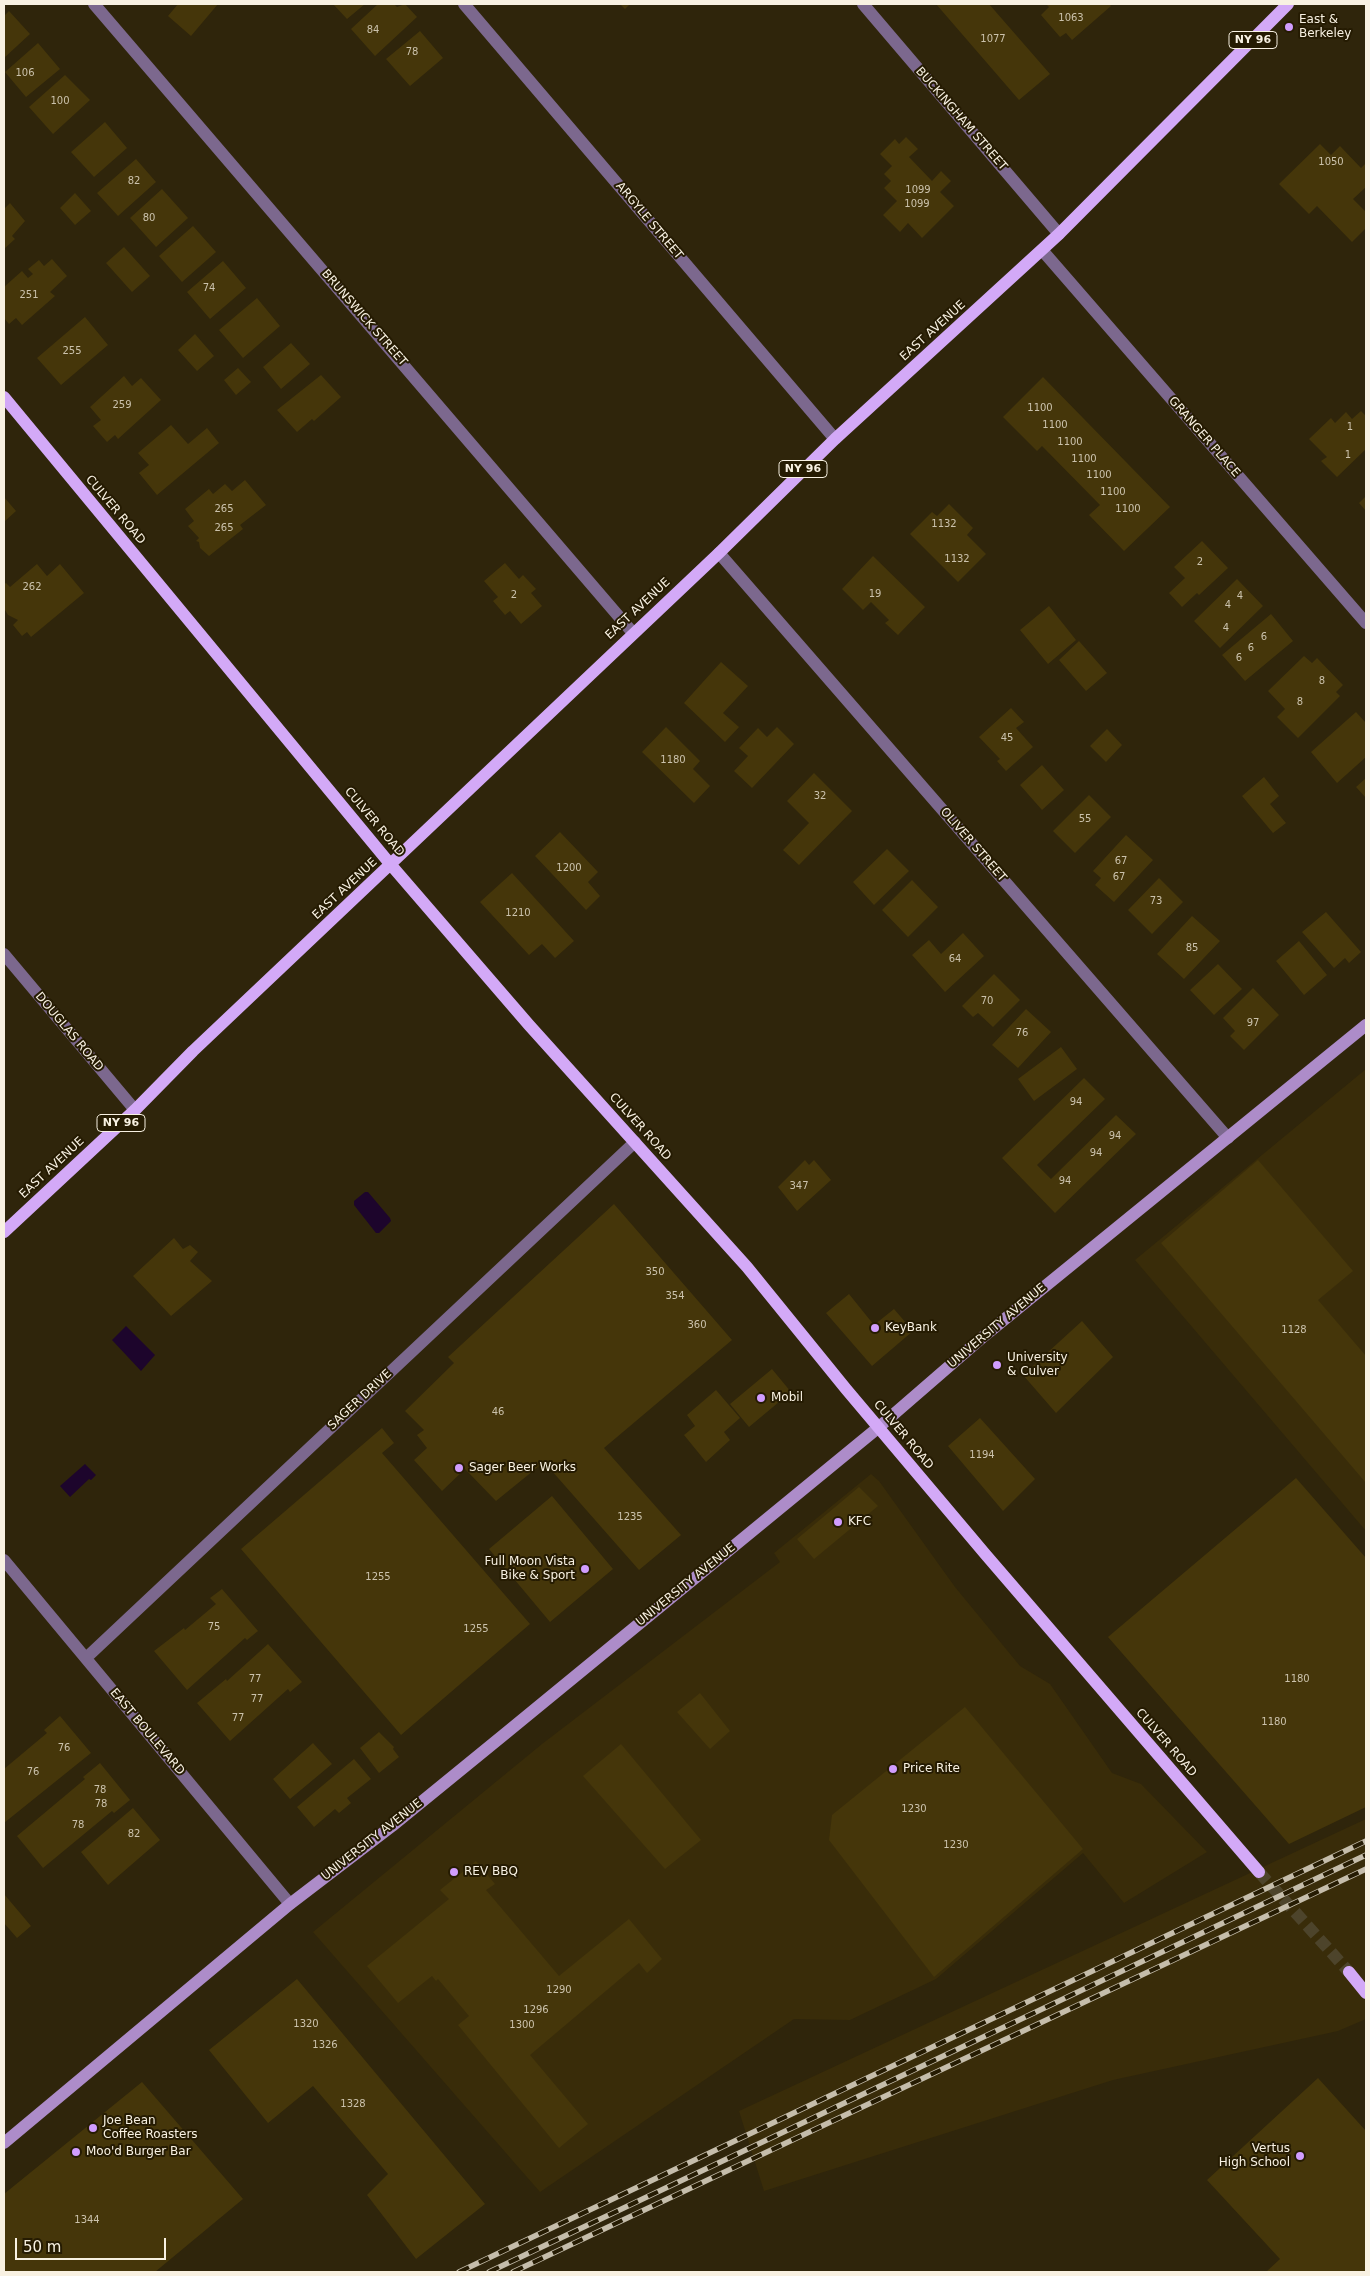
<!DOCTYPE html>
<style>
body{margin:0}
#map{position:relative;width:1370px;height:2276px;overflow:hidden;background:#2f250b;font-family:"DejaVu Sans",sans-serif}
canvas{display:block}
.frame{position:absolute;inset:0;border:5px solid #f8f1e2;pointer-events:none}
.scale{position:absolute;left:15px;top:2238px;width:151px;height:22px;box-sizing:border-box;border:2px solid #f8f1e2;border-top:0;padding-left:6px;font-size:15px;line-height:18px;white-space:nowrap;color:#f8f1e2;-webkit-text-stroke:4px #251b02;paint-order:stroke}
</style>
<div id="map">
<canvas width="1370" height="2276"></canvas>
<div class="frame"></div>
<div class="scale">50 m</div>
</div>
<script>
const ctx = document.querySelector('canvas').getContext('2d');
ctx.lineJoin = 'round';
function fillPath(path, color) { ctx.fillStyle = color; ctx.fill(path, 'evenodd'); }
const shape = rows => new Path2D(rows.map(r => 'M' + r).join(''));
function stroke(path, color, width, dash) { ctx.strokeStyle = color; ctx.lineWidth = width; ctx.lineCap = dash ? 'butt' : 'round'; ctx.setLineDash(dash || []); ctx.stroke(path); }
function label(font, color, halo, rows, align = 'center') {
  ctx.font = font + ' "DejaVu Sans",sans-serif'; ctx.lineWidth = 4; ctx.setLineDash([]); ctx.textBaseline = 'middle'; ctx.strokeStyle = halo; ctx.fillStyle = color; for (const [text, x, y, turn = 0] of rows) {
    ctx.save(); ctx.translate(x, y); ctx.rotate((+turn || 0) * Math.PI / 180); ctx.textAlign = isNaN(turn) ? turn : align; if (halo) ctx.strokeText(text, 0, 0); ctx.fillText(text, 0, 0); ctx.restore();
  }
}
const built = shape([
 [1366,1069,1366,1531,1135,1260],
 [871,1474,879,1481,955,1587,1020,1666,1050,1684,1112,1773,1141,1784,1207,1852,1124,1903,1083,1853,936,1979,850,2020,794,2019,540,2192,313,1932,542,1744,780,1562,774,1553],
 [1366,1819,1366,2019,1338,2031,1113,2080,764,2191,739,2111]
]);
const water = shape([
 [365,1192,368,1192,390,1218,391,1221,379,1233,376,1233,354,1205,354,1201],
 [126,1326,155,1355,141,1371,112,1340],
 [85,1464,96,1475,91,1480,89,1479,70,1497,60,1486]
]);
const building = shape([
 [178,4,218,4,191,36,168,16],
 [333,4,365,4,347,19],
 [378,4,394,4,397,7,405,4,417,17,375,56,351,29],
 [620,4,630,4,625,9],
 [936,4,989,4,1050,74,1019,100],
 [1046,4,1109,4,1111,6,1072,40,1066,33,1060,37,1041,15,1049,7],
 [9,11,30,34,4,58,4,16],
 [420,31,443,58,410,86,386,59],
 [38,43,60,69,26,97,5,72],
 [65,75,90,100,53,134,29,107],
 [105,122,127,148,94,177,71,152],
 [906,137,918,149,909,157,932,181,941,171,951,181,940,192,954,206,922,238,908,223,900,232,883,215,897,201,884,188,891,181,884,174,892,166,880,154,895,139,899,144],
 [1320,144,1331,155,1340,146,1361,168,1366,163,1366,187,1353,199,1366,212,1366,228,1352,242,1317,206,1309,214,1279,184],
 [136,159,156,182,118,216,97,193],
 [162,189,188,218,156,247,130,218],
 [75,193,91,211,75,225,60,208],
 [10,203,25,221,12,236,15,239,4,249,4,209],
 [193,226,216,252,182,282,159,256],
 [124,247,150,276,132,292,106,263],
 [52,259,67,276,50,292,55,296,22,325,16,318,9,324,4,318,4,287,22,271,28,278,33,274,28,269,39,260,44,266],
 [223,261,246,288,210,319,187,292],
 [257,298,280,326,243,358,219,330],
 [85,317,108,345,61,385,37,358],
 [195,334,214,356,197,371,178,350],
 [291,343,310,364,281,389,263,367],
 [238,368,251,382,236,395,224,380],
 [321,375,341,397,314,421,312,419,297,432,277,410],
 [124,376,132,386,141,378,161,400,118,439,115,435,107,442,93,426,101,420,90,407],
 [1043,377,1170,507,1124,551,1089,515,1100,505,1042,446,1037,451,1003,417],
 [1361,411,1366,416,1366,449,1337,477,1321,461,1327,457,1309,439,1331,418,1335,423,1346,412,1352,419],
 [171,425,188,444,207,428,219,443,157,495,139,473,149,465,138,453],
 [245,480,266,505,240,525,243,529,209,556,200,548,199,542,196,541,199,538,188,526,194,521,185,509,209,489,213,494,225,484,232,491],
 [1366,496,1366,511,1359,503],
 [4,497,16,511,4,522],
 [949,504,973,528,967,535,986,554,958,582,910,534,932,512,937,516],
 [1202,541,1228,568,1199,595,1197,593,1182,607,1169,593,1185,578,1174,567],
 [873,556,925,607,898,635,885,623,889,620,871,602,863,610,842,589],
 [505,563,519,579,523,575,536,589,531,593,542,606,521,624,510,611,505,615,493,601,498,597,484,581],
 [37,564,47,576,60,564,84,593,31,637,27,632,22,636,13,625,18,620,8,615,5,610,4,584,6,583,10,587],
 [1237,579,1263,606,1220,648,1194,621],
 [1049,606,1076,640,1048,664,1020,630],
 [1271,614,1293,641,1245,681,1222,655],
 [1079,641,1107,673,1086,691,1059,660],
 [1304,656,1312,663,1317,658,1343,685,1336,692,1340,696,1298,738,1277,717,1285,709,1268,691],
 [721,662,748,686,723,713,739,727,725,742,684,703],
 [1011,708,1024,722,1016,728,1033,747,1006,771,997,761,1000,759,979,737],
 [1356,712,1366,723,1366,757,1337,783,1311,752],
 [666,727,700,761,693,769,710,786,694,803,642,752],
 [777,727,794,744,752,788,734,771,748,756,739,748,758,728,767,737],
 [1107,729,1122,745,1106,762,1090,746],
 [1042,765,1064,790,1042,810,1020,785],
 [814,773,852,811,799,865,783,850,809,823,787,801],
 [1264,777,1279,796,1270,804,1286,823,1273,833,1242,796],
 [1366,778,1366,798,1356,787],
 [1089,795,1111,817,1075,853,1053,831],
 [560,832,598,872,588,882,600,896,586,910,535,856],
 [1126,835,1153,860,1114,902,1095,885,1101,878,1093,871],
 [887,849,909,871,874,905,853,882],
 [512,873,574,941,555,958,542,944,529,955,480,902],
 [1159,878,1183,902,1152,934,1128,910],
 [912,880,938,907,908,937,882,910],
 [1326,912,1361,952,1349,963,1345,958,1334,968,1302,932],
 [1192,916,1220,941,1184,979,1157,954],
 [963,933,984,956,945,992,912,955,929,940,941,954],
 [1299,941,1327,975,1304,995,1276,961],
 [1218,964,1242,989,1214,1015,1190,990],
 [994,974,1020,1000,993,1027,978,1013,973,1017,962,1006],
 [1253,988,1279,1015,1244,1050,1230,1036,1235,1031,1223,1018],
 [1026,1009,1051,1032,1018,1068,992,1045],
 [1061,1047,1077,1069,1034,1101,1018,1079],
 [1084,1078,1105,1099,1037,1165,1051,1179,1116,1115,1136,1134,1055,1213,1002,1158],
 [805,1160,809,1165,814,1160,831,1180,797,1211,778,1187],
 [1258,1160,1353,1271,1318,1300,1366,1356,1366,1483,1161,1243],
 [614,1204,732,1340,604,1448,681,1535,639,1570,544,1462,496,1501,465,1469,442,1491,414,1460,427,1448,417,1435,424,1430,405,1411,454,1363,448,1357],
 [174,1238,183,1249,190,1245,198,1252,190,1261,212,1281,171,1316,133,1276],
 [849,1294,874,1325,894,1309,913,1331,872,1366,826,1313],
 [1082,1321,1113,1357,1056,1413,1023,1375],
 [772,1369,791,1392,749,1427,730,1404],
 [716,1390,740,1418,724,1432,730,1440,706,1462,684,1435,695,1426,687,1415],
 [980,1418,1035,1479,1003,1511,948,1446],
 [382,1428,394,1443,382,1453,530,1624,401,1735,241,1549],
 [1296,1478,1366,1558,1366,1807,1289,1844,1108,1637],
 [859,1487,878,1506,814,1559,797,1539],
 [552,1496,613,1569,550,1622,489,1549],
 [222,1589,258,1631,247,1640,245,1638,187,1690,154,1651,184,1628,185,1630,216,1604,210,1598],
 [268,1644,302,1682,290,1692,288,1689,230,1741,197,1703,226,1679,227,1681],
 [700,1693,730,1731,710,1749,677,1712],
 [965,1707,1083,1849,934,1977,829,1840,832,1815],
 [60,1716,91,1753,4,1823,4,1769,47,1733,44,1730],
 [379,1732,394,1747,393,1749,399,1757,379,1773,360,1748],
 [313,1743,332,1764,290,1799,273,1779],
 [621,1744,701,1840,665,1869,583,1776],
 [354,1759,371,1779,347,1798,351,1803,339,1813,335,1809,314,1827,297,1807],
 [100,1763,130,1800,114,1813,112,1811,43,1868,17,1836,85,1779,83,1777],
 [133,1808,160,1840,108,1885,81,1852],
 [476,1861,495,1884,486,1890,559,1976,629,1919,662,1959,647,1973,639,1963,530,2055,588,2124,559,2148,458,2025,469,2016,438,1979,436,1981,432,1976,398,2003,367,1966,449,1899,440,1890],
 [4,1894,31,1926,17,1938,4,1923],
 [297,1979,485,2204,416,2259,367,2195,388,2174,313,2086,268,2123,209,2050],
 [1318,2078,1366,2131,1366,2272,1266,2272,1280,2259,1207,2180],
 [142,2082,243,2199,155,2272,4,2272,4,2194]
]);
const primaryTunnel = shape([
 [1259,1872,1349,1972]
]);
const street = shape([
 [94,4,633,633],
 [464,4,835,439],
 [863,4,1059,234],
 [1042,250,1366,623],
 [719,553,1228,1138],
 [4,954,135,1110],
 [4,1560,290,1904],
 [86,1658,635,1142]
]);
const secondary = shape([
 [4,2143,290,1904,392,1826,506,1733,879,1427,984,1336,1366,1025]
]);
const primary = shape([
 [4,397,391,865,529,1025,747,1267,846,1389,986,1555,1259,1872],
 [4,1232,135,1110,193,1051,719,553,835,439,1059,234,1288,4],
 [1349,1972,1366,1993]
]);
const rail = shape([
 [459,2272,1366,1841],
 [489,2272,1366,1855],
 [513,2272,1366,1869]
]);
const markers = [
 [1289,27,5,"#d19dfe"],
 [875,1328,5,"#d19dfe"],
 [997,1365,5,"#d19dfe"],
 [761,1398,5,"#d19dfe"],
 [459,1468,5,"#d19dfe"],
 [838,1522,5,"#d19dfe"],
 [585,1569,5,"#d19dfe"],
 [893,1769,5,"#d19dfe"],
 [454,1872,5,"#d19dfe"],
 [93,2128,5,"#d19dfe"],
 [76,2152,5,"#d19dfe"],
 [1300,2156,5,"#d19dfe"]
];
const numberNames = [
 ["1063",1071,18],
 ["84",373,30],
 ["1077",993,39],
 ["78",412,52],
 ["106",25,73],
 ["100",60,101],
 ["1050",1331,162],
 ["82",134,181],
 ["1099",918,190],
 ["1099",917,204],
 ["80",149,218],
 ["74",209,288],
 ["251",29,295],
 ["255",72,351],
 ["259",122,405],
 ["1100",1040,408],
 ["1100",1055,425],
 ["1",1350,427],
 ["1100",1070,442],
 ["1",1348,455],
 ["1100",1084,459],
 ["1100",1099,475],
 ["1100",1113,492],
 ["265",224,509],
 ["1100",1128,509],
 ["1132",944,524],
 ["265",224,528],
 ["1132",957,559],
 ["2",1200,562],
 ["262",32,587],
 ["19",875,594],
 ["2",514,595],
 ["4",1240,596],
 ["4",1228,605],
 ["4",1226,628],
 ["6",1264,637],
 ["6",1251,648],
 ["6",1239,658],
 ["8",1322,681],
 ["8",1300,702],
 ["45",1007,738],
 ["1180",673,760],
 ["32",820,796],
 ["55",1085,819],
 ["67",1121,861],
 ["1200",569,868],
 ["67",1119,877],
 ["73",1156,901],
 ["1210",518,913],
 ["85",1192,948],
 ["64",955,959],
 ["70",987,1001],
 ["97",1253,1023],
 ["76",1022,1033],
 ["94",1076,1102],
 ["94",1115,1136],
 ["94",1096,1153],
 ["94",1065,1181],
 ["347",799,1186],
 ["350",655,1272],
 ["354",675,1296],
 ["360",697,1325],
 ["1128",1294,1330],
 ["46",498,1412],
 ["1194",982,1455],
 ["1235",630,1517],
 ["1255",378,1577],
 ["75",214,1627],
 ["1255",476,1629],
 ["77",255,1679],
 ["1180",1297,1679],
 ["77",257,1699],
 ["77",238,1718],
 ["1180",1274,1722],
 ["76",64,1748],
 ["76",33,1772],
 ["78",100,1790],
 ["78",101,1804],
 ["1230",914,1809],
 ["78",78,1825],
 ["82",134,1834],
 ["1230",956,1845],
 ["1290",559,1990],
 ["1296",536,2010],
 ["1320",306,2024],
 ["1300",522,2025],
 ["1326",325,2045],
 ["1328",353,2104],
 ["1344",87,2220]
];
const shields = [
 [1253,40,48],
 [803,469,48],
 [121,1123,48]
];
const shieldNames = [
 ["NY 96",1253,40],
 ["NY 96",803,469],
 ["NY 96",121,1123]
];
const poiNames = [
 ["East &",1299,20],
 ["Berkeley",1299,34],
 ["KeyBank",885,1328],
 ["University",1007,1358],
 ["& Culver",1007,1372],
 ["Mobil",771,1398],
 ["Sager Beer Works",469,1468],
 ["KFC",848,1522],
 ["Full Moon Vista",575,1562,"right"],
 ["Bike & Sport",575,1576,"right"],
 ["Price Rite",903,1769],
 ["REV BBQ",464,1872],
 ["Joe Bean",103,2121],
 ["Coffee Roasters",103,2135],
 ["Vertus",1290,2149,"right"],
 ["High School",1290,2163,"right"],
 ["Moo'd Burger Bar",86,2152]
];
const streetNames = [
 ["BUCKINGHAM STREET",961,119,49],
 ["ARGYLE STREET",649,221,50],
 ["BRUNSWICK STREET",364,318,49],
 ["EAST AVENUE",933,331,-42],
 ["GRANGER PLACE",1204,437,49],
 ["CULVER ROAD",115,510,50],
 ["EAST AVENUE",638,609,-43],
 ["CULVER ROAD",374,822,50],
 ["OLIVER STREET",973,845,49],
 ["EAST AVENUE",345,889,-43],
 ["DOUGLAS ROAD",69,1032,50],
 ["CULVER ROAD",640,1127,48],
 ["EAST AVENUE",52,1168,-43],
 ["UNIVERSITY AVENUE",997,1326,-40],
 ["SAGER DRIVE",360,1400,-43],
 ["CULVER ROAD",903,1435,50],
 ["UNIVERSITY AVENUE",686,1585,-39],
 ["EAST BOULEVARD",147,1732,50],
 ["CULVER ROAD",1166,1743,49],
 ["UNIVERSITY AVENUE",372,1840,-38]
];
fillPath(built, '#392c09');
fillPath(water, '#1d052c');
fillPath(building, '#45360a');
stroke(primaryTunnel, '#4d442b', 12, [12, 6]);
stroke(street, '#7c688e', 12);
stroke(secondary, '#ad8cc9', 12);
stroke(primary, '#d3a9f7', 12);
stroke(rail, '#c5bdab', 5.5);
stroke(rail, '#251b02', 4, [11]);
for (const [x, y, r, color] of markers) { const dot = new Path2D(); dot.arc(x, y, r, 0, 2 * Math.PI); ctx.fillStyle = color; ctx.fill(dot); stroke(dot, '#251b02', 2); }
label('10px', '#cbc2ac', null, numberNames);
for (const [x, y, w] of shields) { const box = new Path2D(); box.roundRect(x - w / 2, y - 8.5, w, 17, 4); ctx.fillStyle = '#251b02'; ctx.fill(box); stroke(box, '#f8f1e2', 1); }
label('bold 11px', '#f8f1e2', null, shieldNames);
label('12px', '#f8f1e2', '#251b02', poiNames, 'left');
label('12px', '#f8f1e2', '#251b02', streetNames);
</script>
